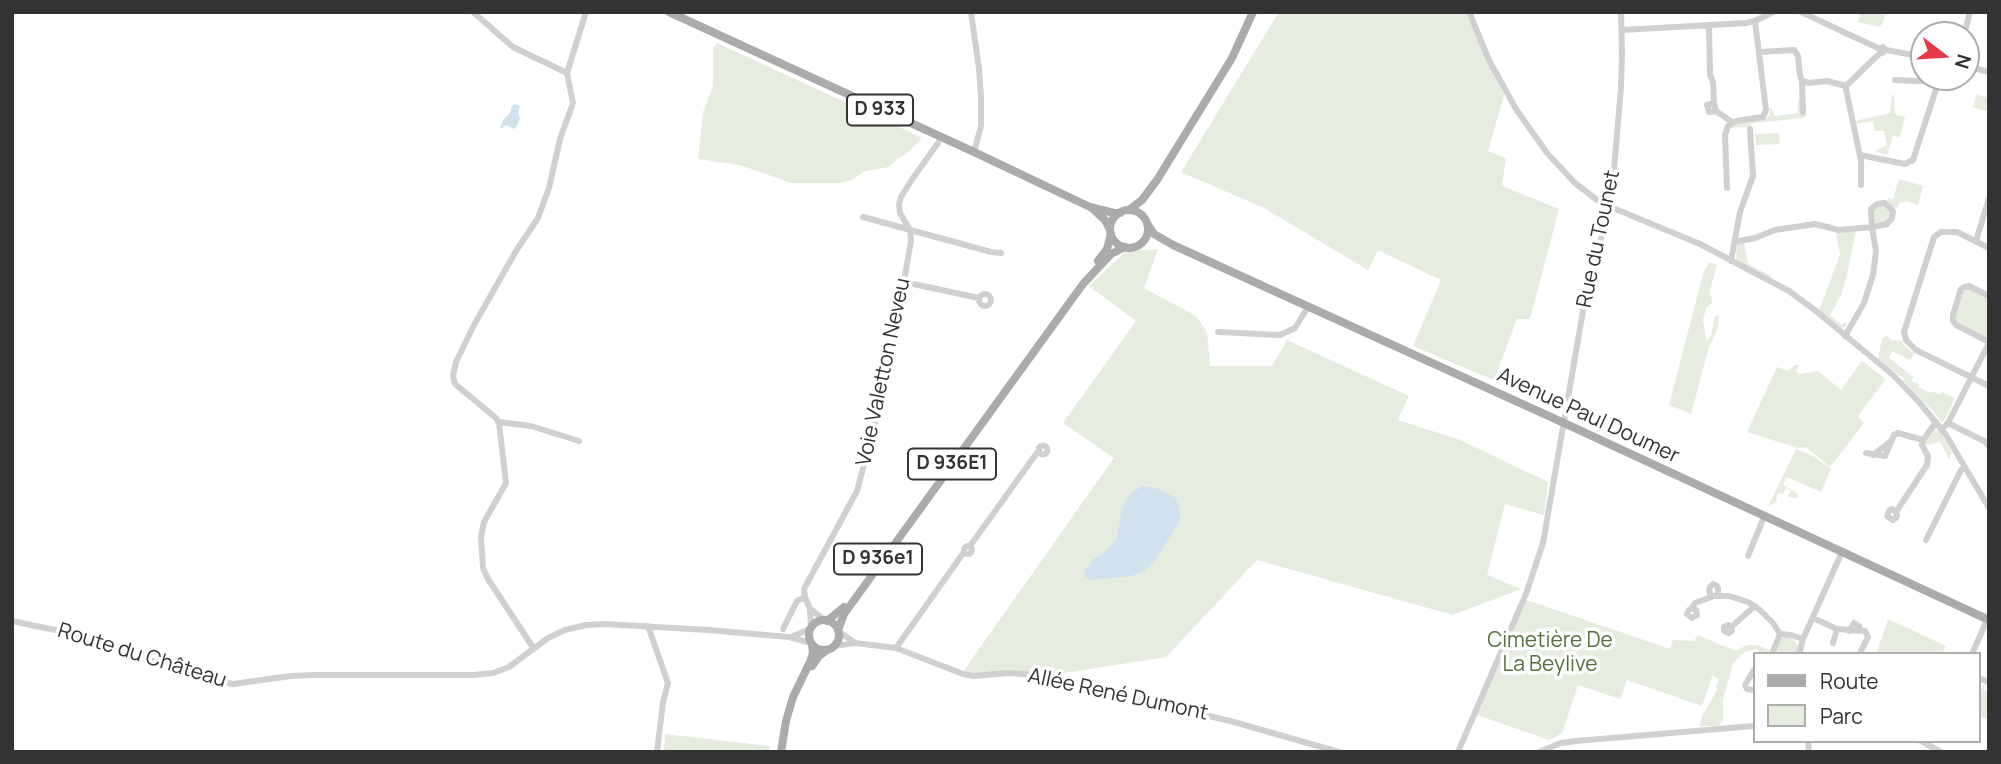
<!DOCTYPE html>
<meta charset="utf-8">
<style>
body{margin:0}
#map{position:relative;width:2001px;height:764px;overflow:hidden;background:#fff;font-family:Manrope,sans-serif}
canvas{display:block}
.frame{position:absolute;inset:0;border:14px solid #333;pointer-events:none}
.legend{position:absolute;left:1753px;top:652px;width:228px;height:91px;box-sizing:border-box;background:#fff;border:2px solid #adadad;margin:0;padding:9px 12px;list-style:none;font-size:21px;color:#333}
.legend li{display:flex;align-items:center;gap:14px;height:35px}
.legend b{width:35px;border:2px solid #adadad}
.north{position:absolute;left:1910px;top:21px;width:70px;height:70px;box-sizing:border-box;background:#fff;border:2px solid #adadad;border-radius:50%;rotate:107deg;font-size:19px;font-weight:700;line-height:28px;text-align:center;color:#333}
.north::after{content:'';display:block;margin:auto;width:24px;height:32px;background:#e63946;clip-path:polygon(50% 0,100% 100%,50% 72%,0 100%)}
</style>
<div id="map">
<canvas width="2001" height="764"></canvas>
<div class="frame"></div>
<ul class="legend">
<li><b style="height:9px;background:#ababab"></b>Route</li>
<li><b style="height:19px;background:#e6ecdf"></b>Parc</li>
</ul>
<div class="north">N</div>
</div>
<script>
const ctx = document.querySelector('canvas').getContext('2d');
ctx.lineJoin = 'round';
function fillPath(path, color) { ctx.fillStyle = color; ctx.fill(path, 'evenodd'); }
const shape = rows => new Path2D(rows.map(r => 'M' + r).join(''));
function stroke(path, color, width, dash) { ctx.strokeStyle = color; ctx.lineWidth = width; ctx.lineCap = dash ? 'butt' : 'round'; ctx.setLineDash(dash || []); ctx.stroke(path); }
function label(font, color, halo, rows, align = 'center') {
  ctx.font = font + ' Manrope,sans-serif'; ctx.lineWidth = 7; ctx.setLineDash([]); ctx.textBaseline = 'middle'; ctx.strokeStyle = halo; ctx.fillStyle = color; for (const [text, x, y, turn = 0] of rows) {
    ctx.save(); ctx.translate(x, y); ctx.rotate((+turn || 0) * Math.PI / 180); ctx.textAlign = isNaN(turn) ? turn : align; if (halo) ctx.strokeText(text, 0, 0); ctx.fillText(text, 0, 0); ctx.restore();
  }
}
const green = shape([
 [1279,12,1465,12,1504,95,1488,151,1506,158,1502,186,1559,209,1530,319,1517,319,1494,380,1413,346,1441,280,1378,250,1368,270,1264,208,1181,172],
 [1861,12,1885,15,1881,27,1858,22],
 [717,43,921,137,920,141,903,156,897,159,889,167,865,171,852,180,839,183,791,183,740,165,698,159,703,112,713,86,713,48],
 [1977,94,1989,98,1989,112,1973,107],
 [1892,95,1894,95,1895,114,1905,117,1900,137,1893,136,1887,155,1875,151,1887,145,1884,131,1875,131,1873,121,1856,124,1855,121,1890,113],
 [1798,100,1800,100,1802,114,1807,114,1803,118,1753,123,1748,127,1728,128,1735,123,1763,118,1766,119,1770,115,1769,108,1772,108,1774,116,1798,113],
 [1779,133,1780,144,1756,145,1755,134],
 [1899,179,1923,186,1918,205,1907,201,1899,203,1897,208,1893,207,1888,201,1888,198,1893,199],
 [1884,204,1892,211,1887,222,1875,224,1874,208],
 [1856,231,1846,279,1841,295,1830,315,1842,325,1845,322,1847,324,1845,327,1840,328,1819,310,1840,255,1836,233],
 [1744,243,1748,264,1771,276,1770,277,1736,260,1737,245],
 [1158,249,1144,288,1196,316,1207,332,1210,366,1272,366,1287,340,1409,396,1398,420,1460,440,1548,482,1544,515,1505,504,1487,575,1521,589,1453,615,1257,560,1166,657,1045,676,963,674,967,666,1114,458,1063,423,1136,321,1089,286,1126,251],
 [1709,262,1717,265,1710,290,1712,303,1706,308,1703,320,1706,341,1711,336,1715,316,1719,315,1718,328,1709,347,1691,414,1669,405,1703,274],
 [1969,289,1989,299,1989,339,1954,321,1963,291],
 [1887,336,1891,340,1902,341,1905,346,1915,354,1910,360,1892,351,1889,358,1913,377,1912,381,1919,384,1918,387,1931,393,1933,391,1940,395,1942,392,1955,398,1944,421,1941,422,1934,412,1903,381,1904,379,1878,359,1882,338],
 [1862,361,1886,379,1858,416,1864,423,1830,467,1806,447,1798,448,1747,432,1777,367,1788,371,1795,365,1799,365,1796,371,1800,374,1818,371,1841,390],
 [1935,429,1941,433,1952,453,1949,459,1940,442,1926,445,1925,442],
 [1796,449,1815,457,1831,469,1821,492,1787,477,1783,485,1796,492,1798,496,1796,499,1788,496,1791,491,1786,488,1783,494,1779,492,1776,499,1778,500,1767,508,1768,513,1767,515,1765,513],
 [1527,600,1670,649,1673,640,1694,641,1698,635,1735,651,1747,645,1757,645,1770,650,1768,654,1761,654,1757,649,1745,652,1733,663,1723,700,1723,719,1719,726,1700,726,1702,716,1717,690,1716,686,1719,679,1713,676,1715,668,1702,706,1627,680,1620,699,1578,685,1562,733,1549,740,1477,715],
 [1888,619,1946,646,1942,654,1876,654],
 [1784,637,1790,637,1794,640,1799,647,1797,654,1773,654,1781,639],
 [1984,683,1985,684,1984,690,1989,692,1989,719,1978,717,1978,700],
 [665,734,770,746,769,752,664,752]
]);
const water = shape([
 [515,104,520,106,518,112,520,119,518,124,514,129,506,125,502,128,500,128,503,120,510,113,512,106],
 [1143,486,1159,489,1176,498,1181,519,1155,561,1143,572,1131,576,1090,580,1085,577,1085,571,1092,560,1106,551,1117,538,1122,507,1131,493]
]);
const minor = shape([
 [473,12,513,47,567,73],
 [971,12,979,69,981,97,981,126,974,152],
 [1469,12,1489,60,1516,109,1547,153,1575,183,1601,203,1700,244,1789,291,1816,311,1893,375,1919,402,1946,435,1989,508],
 [1801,12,1880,49],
 [1709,25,1710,75,1713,82,1714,103],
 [1622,30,1746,23,1755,21,1773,12],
 [1964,35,1970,12],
 [1886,50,1883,47,1880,49,1882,53,1886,50,1924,57],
 [1760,52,1794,50,1798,56,1800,75,1802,81,1809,83,1827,81,1846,86],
 [1966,66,1989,72],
 [1895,80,1938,82],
 [1802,81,1803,112],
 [1716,111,1709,112,1707,105,1714,103,1716,111,1732,122],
 [1860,155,1905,164,1913,160,1940,77],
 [1861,185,1861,161,1846,89,1846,86,1881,52],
 [1727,188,1725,135,1728,126,1736,121,1763,117,1766,110,1755,21],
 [1885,203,1893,211,1892,218,1887,224,1872,227,1871,209,1877,204,1885,203],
 [863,217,991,252,1001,253],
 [1976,241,1989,198],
 [1735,242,1755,238,1775,230,1815,224,1839,230,1872,227,1876,251,1873,275,1864,303,1845,336],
 [1989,248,1957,232,1941,232,1934,237,1904,332,1906,340,1916,350,1989,386],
 [1731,261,1740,212,1753,176,1750,129],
 [904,282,979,298],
 '979 300a6 6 0 1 1 12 0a6 6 0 1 1-12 0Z',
 [1989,296,1969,286,1965,287,1961,289,1953,315,1953,321,1956,325,1989,342],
 [1218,332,1280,335,1295,328,1308,307],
 [498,422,531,426,579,441],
 [1948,423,1984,441,1989,446],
 [1942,429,1948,423,1989,343],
 '1038.5 450a4.5 4.5 0 1 1 9 0a4.5 4.5 0 1 1-9 0Z',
 [1866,453,1885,456,1894,435,1898,433,1923,440],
 [1873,455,1891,441],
 [1896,512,1892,509,1889,511,1887,516,1893,520,1896,518,1897,516,1896,512,1927,465,1928,456,1922,445,1923,440,1936,422],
 [1926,540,1961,470,1964,468],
 '964 550a4 4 0 1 1 8 0a4 4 0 1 1-8 0Z',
 [970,546,1039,450],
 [1748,556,1764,517],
 [1711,596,1709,590,1710,587,1713,584,1716,585,1718,588,1718,596],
 [1692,608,1689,610,1687,614,1692,618,1697,615,1696,610,1692,608,1695,603,1714,596,1729,596,1748,602,1760,610,1773,623,1780,634,1791,635,1803,639],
 [810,609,825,620],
 [1813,618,1837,629,1865,631,1868,637,1861,651],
 [12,621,79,635,192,675,233,684,291,676,313,675,473,675,493,673,509,667,548,638,565,630,586,625,605,624,708,630,789,637,811,643],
 [648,626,668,683,663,702,657,752],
 [1731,627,1728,625,1724,627,1724,631,1729,633,1732,631,1731,627,1755,606],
 [811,628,810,609,805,597,804,589,857,491,874,427,892,351,911,241,910,230,900,213,899,204,901,197,913,178,938,143],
 [783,629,797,601,805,597],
 [838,631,854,642],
 [1849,631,1854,623,1859,626,1860,630],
 [791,637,810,629],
 [1833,643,1837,629],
 [834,646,855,643,896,648,963,674,973,676,1009,673,1045,676,1234,722,1339,752],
 [896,648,964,552],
 [534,649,488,579,483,568,481,537,484,522,506,483,499,423,496,418,455,384,453,376,456,362,474,325,516,251,538,218,549,188,560,139,573,103,567,73,586,12],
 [1772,654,1780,634],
 [1799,654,1803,639,1842,552],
 [1972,654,1987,620],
 [1754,670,1745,685,1747,689,1754,690],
 [1978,678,1989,682],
 [1808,741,1809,752],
 [1921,741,1941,752],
 [1458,752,1526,594,1543,543,1583,311,1612,194,1621,87,1622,53,1621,12],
 [1539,752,1561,743,1576,741,1754,726]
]);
const major = shape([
 [669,12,974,152,1090,207,1114,213,1120,213],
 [1093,209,1105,220,1110,230],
 [1129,210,1142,200,1157,180,1232,58,1253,12],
 '1110 229a19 19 0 1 1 38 0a19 19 0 1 1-38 0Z',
 [1148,225,1154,234,1173,245,1564,423,1989,620],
 [1098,261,1107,249,1111,234],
 '809 635a15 15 0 1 1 30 0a15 15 0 1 1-30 0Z',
 [827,621,844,607],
 [838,630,844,614,1083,284,1111,254,1125,247],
 [812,666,819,656,827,650],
 [781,752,786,721,793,697,810,662,813,653,812,644]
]);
const shields = [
 [880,110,66],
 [952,464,88],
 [878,559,88]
];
const shieldNames = [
 ["D 933",880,110],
 ["D 936E1",952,464],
 ["D 936e1",878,559]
];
const streetNames = [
 ["Rue du Tounet",1599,239,-78],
 ["Voie Valetton Neveu",884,372,-78],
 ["Avenue Paul Doumer",1588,416,25],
 ["Route du Château",142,656,17],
 ["Allée René Dumont",1118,695,12]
];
const parkNames = [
 ["Cimetière De",1550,641],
 ["La Beylive",1550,665]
];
fillPath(green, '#e6ecdf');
fillPath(water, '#cfe2ee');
stroke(minor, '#d0d0d0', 6);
stroke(major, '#ababab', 8);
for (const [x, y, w] of shields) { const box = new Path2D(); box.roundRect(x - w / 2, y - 15.5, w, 31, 5); ctx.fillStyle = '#fff'; ctx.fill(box); stroke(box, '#333', 2); }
label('bold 19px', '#333', null, shieldNames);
label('21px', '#333', '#fff', streetNames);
label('21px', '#56703f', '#fff', parkNames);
</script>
